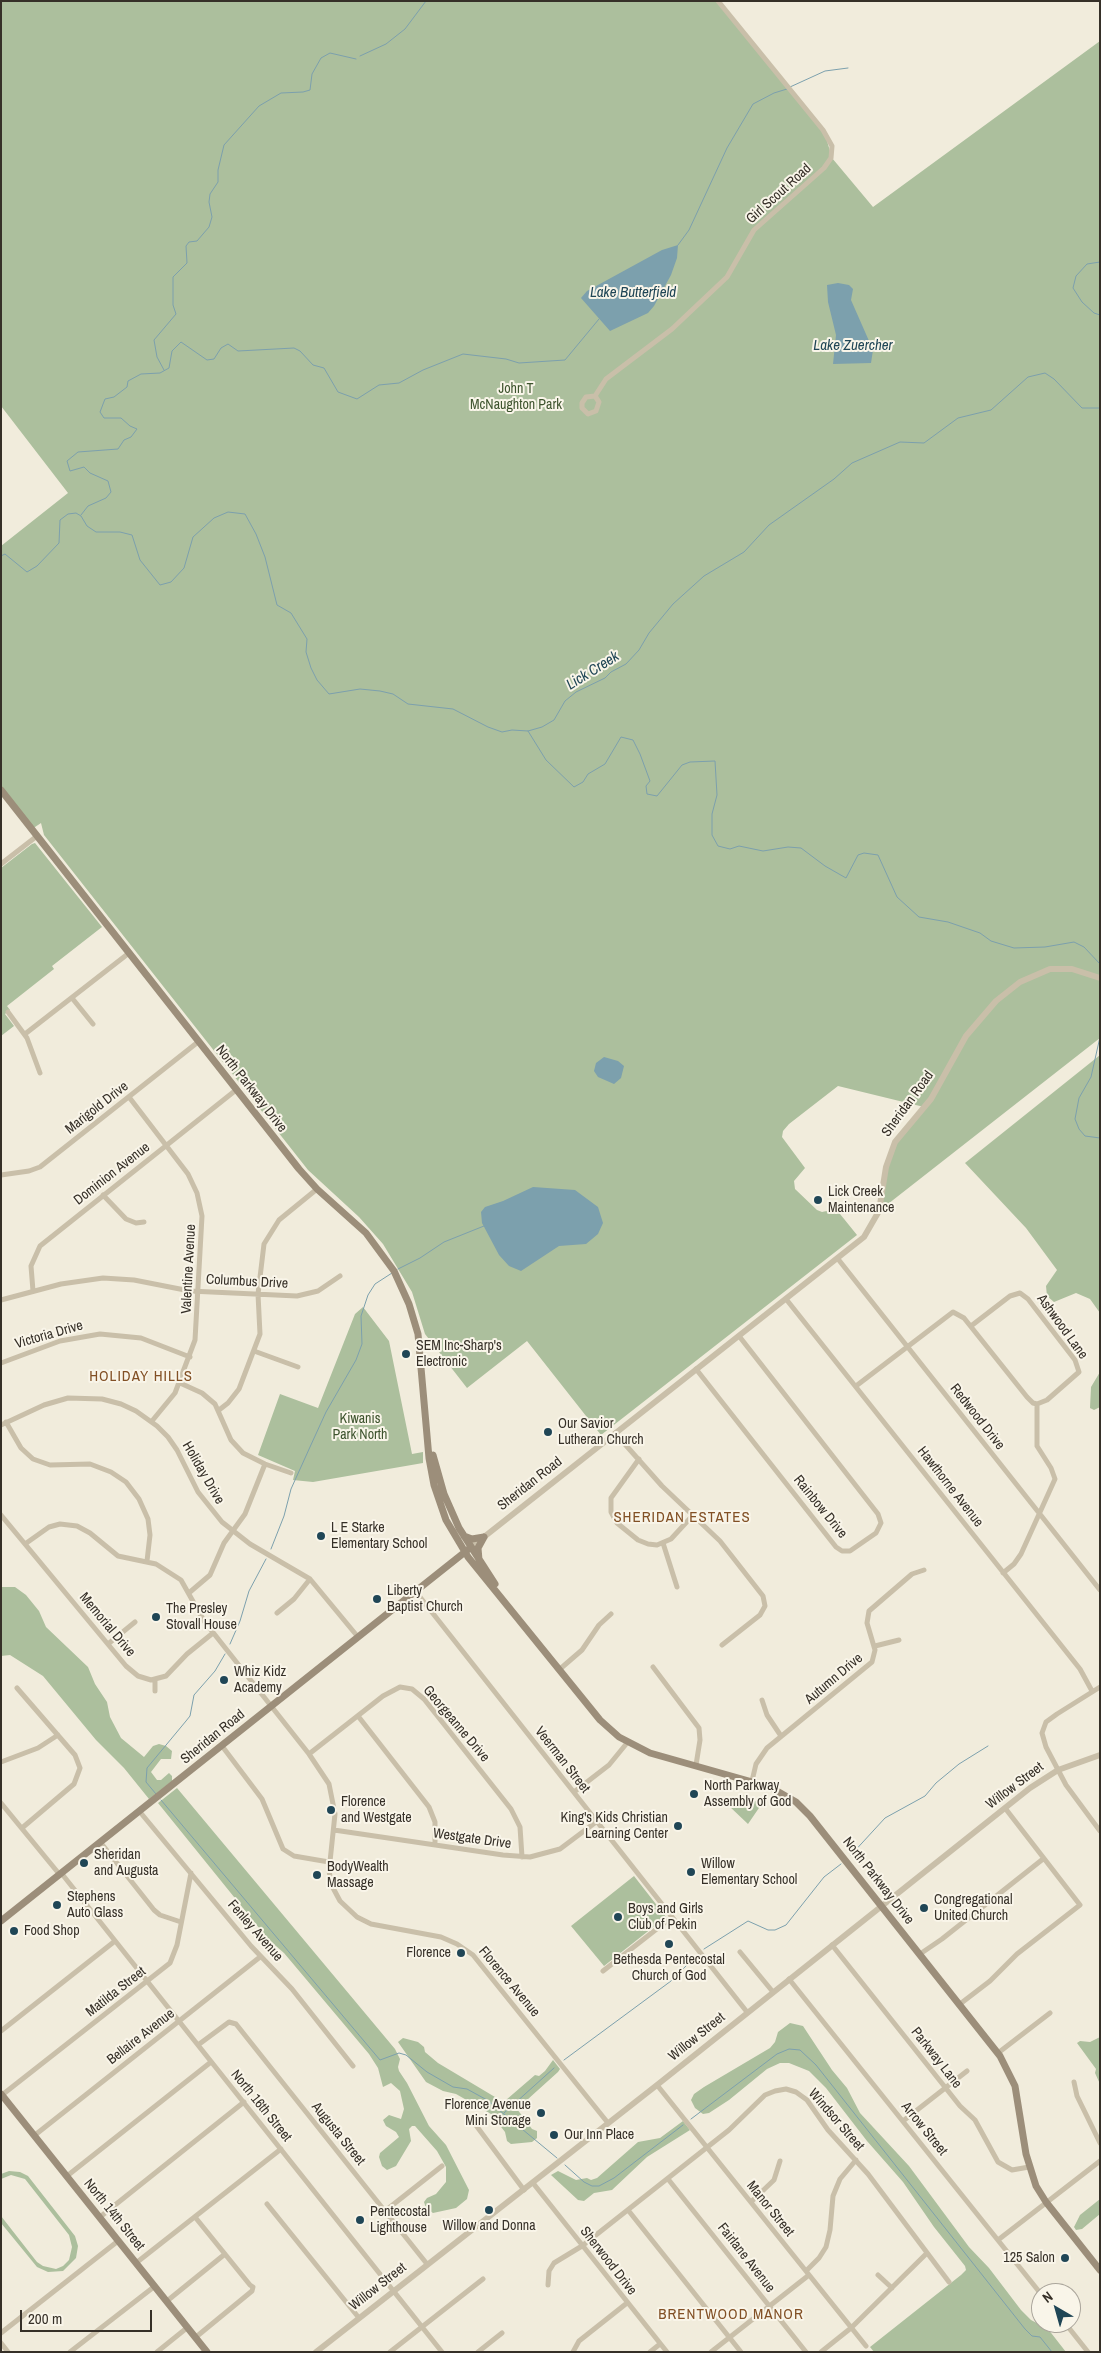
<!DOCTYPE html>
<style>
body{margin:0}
#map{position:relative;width:1101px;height:2353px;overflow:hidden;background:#f1ecdc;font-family:"Archivo Narrow",sans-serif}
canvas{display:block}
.frame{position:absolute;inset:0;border:2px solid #363028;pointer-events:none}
.north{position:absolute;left:1031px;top:2283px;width:50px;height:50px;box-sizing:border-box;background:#f9f5e9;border:1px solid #aba69c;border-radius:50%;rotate:322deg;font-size:14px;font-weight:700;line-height:20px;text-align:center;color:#363028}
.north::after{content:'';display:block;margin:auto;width:18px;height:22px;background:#204656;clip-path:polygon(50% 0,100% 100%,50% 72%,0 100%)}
.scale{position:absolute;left:20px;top:2310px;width:132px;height:22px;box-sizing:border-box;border:2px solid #363028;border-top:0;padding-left:6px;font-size:15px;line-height:18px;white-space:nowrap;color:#363028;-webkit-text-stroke:4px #f9f5e9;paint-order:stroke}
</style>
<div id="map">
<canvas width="1101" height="2353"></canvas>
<div class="frame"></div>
<div class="north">N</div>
<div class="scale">200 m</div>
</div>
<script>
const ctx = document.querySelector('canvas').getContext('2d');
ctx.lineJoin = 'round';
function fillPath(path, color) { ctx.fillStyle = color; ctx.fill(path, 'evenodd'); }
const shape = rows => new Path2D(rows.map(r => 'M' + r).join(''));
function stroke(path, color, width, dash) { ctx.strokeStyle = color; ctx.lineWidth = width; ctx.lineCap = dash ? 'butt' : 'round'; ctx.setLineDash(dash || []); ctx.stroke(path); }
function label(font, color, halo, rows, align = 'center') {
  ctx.font = font + ' "Archivo Narrow",sans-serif'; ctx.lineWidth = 4; ctx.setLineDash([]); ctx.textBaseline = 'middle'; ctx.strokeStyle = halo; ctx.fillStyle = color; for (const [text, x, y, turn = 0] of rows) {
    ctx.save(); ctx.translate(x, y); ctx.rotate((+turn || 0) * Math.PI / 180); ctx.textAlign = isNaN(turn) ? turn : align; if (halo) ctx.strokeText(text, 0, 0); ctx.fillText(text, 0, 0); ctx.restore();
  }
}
const green = shape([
 [1,1,719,1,825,134,832,158,873,207,1100,41,1100,1038,879,1211,890,1152,924,1107,838,1086,789,1124,783,1131,782,1137,805,1168,794,1181,795,1189,817,1210,822,1212,836,1209,857,1235,601,1435,527,1341,467,1388,425,1334,412,1292,383,1244,359,1217,308,1170,44,835,41,823,32,829,1,790,1,546,68,493,1,406],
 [35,843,102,927,52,966,54,969,7,1006,10,1010,5,1014,14,1026,1,1036,1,868,32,844],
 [1100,1055,1100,1313,1090,1299,1076,1293,1054,1302,1047,1296,1046,1286,1057,1270,1026,1228,965,1163],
 [363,1307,389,1341,412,1454,423,1452,423,1463,313,1482,293,1480,295,1471,258,1455,280,1394,318,1408,355,1314],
 [1100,1372,1100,1407,1094,1410,1090,1408,1091,1387],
 [1,1587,15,1587,26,1595,39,1611,46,1627,88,1667,95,1684,107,1702,110,1717,121,1738,144,1757,153,1746,159,1744,166,1746,172,1751,171,1759,161,1759,151,1772,157,1780,161,1780,169,1773,172,1776,172,1781,149,1799,124,1768,96,1740,43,1676,10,1655,1,1656],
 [177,1788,395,2049,400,2059,398,2067,399,2071,407,2083,429,2126,446,2145,469,2190,467,2199,456,2208,433,2213,426,2208,424,2202,427,2198,436,2194,446,2182,446,2167,437,2151,415,2126,412,2126,409,2129,411,2141,396,2166,387,2170,382,2166,379,2157,380,2153,399,2137,396,2132,386,2126,383,2120,389,2115,401,2119,404,2109,400,2091,391,2083,383,2087,378,2068,369,2054,284,1953,268,1939,158,1803],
 [741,1795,751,1798,761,1805,748,1824,729,1806],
 [634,1876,666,1917,604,1966,571,1926],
 [790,2023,803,2026,832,2070,847,2088,860,2113,909,2166,969,2247,989,2268,1021,2310,1031,2320,1048,2329,1066,2352,874,2352,870,2347,961,2275,966,2270,965,2266,934,2227,903,2182,867,2141,826,2088,809,2071,789,2063,780,2063,767,2069,729,2100,709,2113,703,2114,695,2108,691,2100,694,2094,704,2087,770,2048,775,2042,778,2032],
 [1100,2037,1100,2084,1095,2073,1096,2069,1077,2043,1080,2041,1090,2042],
 [403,2038,418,2042,424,2047,425,2052,438,2063,500,2100,506,2100,535,2075,539,2076,545,2071,553,2060,560,2069,558,2072,517,2109,532,2129,537,2131,537,2138,532,2142,511,2144,507,2141,505,2132,491,2114,456,2094,443,2091,426,2082,398,2042],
 [683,2121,690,2130,647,2157,612,2190,594,2193,584,2201,578,2200,551,2175,558,2171,576,2180,587,2178,591,2180,597,2178,638,2142,660,2138],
 [9,2171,20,2172,28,2176,75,2236,78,2246,76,2258,63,2271,48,2272,37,2267,1,2223,1,2216,37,2262,43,2266,56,2269,63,2266,69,2260,72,2247,69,2235,25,2179,11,2175,1,2179,1,2174],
 [1100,2199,1100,2214,1082,2229,1076,2230,1074,2227,1080,2215]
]);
const water = shape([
 [678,245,677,258,671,275,654,306,648,313,610,331,581,298,587,291,662,250],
 [838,283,849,285,853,289,851,300,873,350,871,363,833,364,836,335,828,302,827,285],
 [604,1057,618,1061,624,1066,621,1078,614,1084,598,1077,594,1071,596,1063],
 [533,1187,575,1190,598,1207,603,1223,598,1234,586,1244,559,1246,521,1271,509,1266,499,1255,482,1223,481,1212,485,1207,503,1201]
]);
const stream = shape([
 [360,56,386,44,405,29,426,1],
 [790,87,825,71,848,68],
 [678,245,689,230,727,148,753,104,774,93,787,89],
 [1100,262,1087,264,1076,276,1073,288,1082,302,1094,313,1100,315],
 [164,370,157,357,154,340,176,314,173,305,173,277,187,263,186,246,189,242,197,241,209,227,212,217,209,202,210,194,218,182,218,170,224,145,259,106,281,93,303,92,310,90,312,74,321,58,330,53,356,59],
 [81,515,88,506,106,498,111,492,108,481,90,473,84,467,70,471,67,461,78,452,118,449,124,440,131,437,137,429,130,426,121,418,104,418,100,412,105,399,114,397,127,387,128,381,141,374,160,373,169,368,172,351,181,342,207,360,214,359,221,348,228,344,238,351,294,348,300,351,313,365,324,368,338,392,357,399,379,385,399,383,423,370,463,354,506,359,519,363,565,360,599,319],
 [1,556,5,554,27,572,37,566,59,543,60,520,68,514,76,513,81,516,87,526,96,532,120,532,132,535,140,560,160,585,171,582,184,568,193,537,214,518,228,512,245,514,256,534,265,557,277,605,291,613,307,639,306,652,311,668,317,680,329,694,360,689,380,691,393,694,408,704,453,709,488,727,502,732,512,730,528,731,542,727,554,720,565,701,576,692,605,678,611,672,626,664,639,650,649,633,673,604,704,576,744,552,769,525,834,479,852,463,900,442,924,443,958,418,991,410,1028,377,1045,373,1054,379,1082,408,1100,408],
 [528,731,546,760,574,787,583,782,588,774,605,764,621,737,633,740,640,754,650,781,646,786,647,794,657,796,682,765,690,762,715,761,717,795,712,814,712,835,718,846,730,849,739,846,763,851,788,847,801,848,825,866,846,878,858,855,864,853,878,855,897,897,919,917,948,922,980,933,991,941,1014,948,1045,947,1074,942,1084,947,1100,964],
 [1100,993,1100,994],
 [1100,1037,1091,1077,1079,1098,1075,1119,1079,1129,1085,1136,1100,1138],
 [398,1269,420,1258,444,1242,484,1226],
 [271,1549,284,1516,291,1489,310,1447,326,1412,356,1360,362,1344,361,1316,368,1295,375,1284,392,1273],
 [230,1644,240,1621,249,1591,266,1559],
 [156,1794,146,1782,147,1768,186,1721,190,1716,194,1695,215,1671,225,1654],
 [161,1800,380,2060,399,2053,406,2055,427,2072,453,2087,467,2089,487,2100,557,2158],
 [851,1855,885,1818,925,1796,936,1783,959,1764,988,1746],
 [704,1949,748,1921,768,1930,775,1930,786,1925,824,1877,841,1864],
 [564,2060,671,1981,696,1956],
 [504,2113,554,2068],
 [691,2119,777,2054,789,2049,800,2050,816,2065,1025,2329,1032,2336,1040,2337,1052,2352],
 [565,2165,584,2182,592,2186,599,2186,614,2178,683,2125]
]);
const minor = shape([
 [595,396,599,402,596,411,588,414,582,408,582,403,586,397,595,396,606,379,672,329,727,277,754,230,824,168,831,158,832,146,823,130,718,1],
 [1,864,37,836],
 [72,998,93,1024],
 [8,1012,27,1038,40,1073],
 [25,1034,129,953],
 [129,1097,188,1174,197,1193,202,1216,195,1340,175,1393,152,1421],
 [1,1175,29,1171,40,1167,198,1042],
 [103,1195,126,1219,136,1223,144,1222],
 [838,1259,1100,1590],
 [33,1291,31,1266,40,1246,236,1090],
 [786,1299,1080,1669,1092,1691],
 [1,1300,61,1284,103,1278,134,1280,190,1291,297,1296,318,1291,340,1276],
 [254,1351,298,1367],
 [1,1363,60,1341,100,1334,141,1338,190,1357],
 [696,1369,836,1547,842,1551,850,1551,876,1533,881,1523,878,1514,739,1336],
 [180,1383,202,1393,215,1404,231,1440,243,1453,265,1464,291,1473],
 [856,1386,953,1312,964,1318,1027,1397,1033,1403,1037,1404,1047,1400,1079,1372,1075,1360,1028,1299,1020,1293,1010,1296,971,1326],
 [219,1410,228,1403,239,1389,260,1334,258,1294,264,1244,279,1220,317,1189],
 [6,1422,21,1448,33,1459,50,1465,90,1464,111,1472,126,1482,139,1499,148,1519,150,1535,147,1561],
 [1,1425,44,1405,68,1398,102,1399,121,1404,136,1411,157,1426,168,1437,177,1450,198,1492,222,1522,250,1544,310,1579,358,1637],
 [615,1433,662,1486,720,1541,763,1596,765,1606,760,1615,722,1645],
 [639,1459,611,1498,611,1512,617,1523,638,1540,648,1544,657,1545,671,1539,694,1514],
 [1,1515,126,1666,138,1676,151,1680,166,1676,187,1654,213,1633],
 [663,1543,677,1587],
 [25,1544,49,1527,60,1524,77,1526,90,1533,118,1556,156,1564,181,1580,204,1621,309,1754,329,1784,335,1814,329,1871,332,1886,340,1901,357,1917,371,1924,441,1937,457,1944,473,1955,608,2123],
 [1003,1573,1014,1564,1021,1554,1055,1479,1051,1468,1037,1446,1037,1404],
 [190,1592,210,1575,224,1543,245,1514,265,1464],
 [416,1592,747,2012],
 [277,1613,294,1599,310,1579],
 [108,1644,135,1622],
 [875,1646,899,1640],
 [653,1667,699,1728,700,1740,696,1765],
 [560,1669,582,1650,599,1625,611,1614],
 [155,1680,155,1691],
 [1100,1687,1057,1714,1046,1722,1042,1733,1046,1747,1066,1785,1100,1831],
 [17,1688,75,1755,80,1768,74,1784,22,1828],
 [762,1700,767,1715,781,1736],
 [358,1716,429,1807,435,1822,435,1845],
 [222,1746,262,1799,283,1849,294,1856,329,1862],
 [309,1754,383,1696,400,1687,412,1689,424,1699,511,1809,520,1827,522,1857],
 [1,1762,38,1748,58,1735],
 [752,1781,756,1764,767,1748,872,1662,875,1650,867,1623,869,1611,912,1574,924,1570],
 [574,1792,609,1765,627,1743],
 [1,1803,60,1875],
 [140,1812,251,1946,292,1989,353,2066],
 [334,1830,503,1855,530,1857,560,1849,596,1822],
 [101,1843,154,1910,160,1915,181,1922],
 [62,1874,442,2352],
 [832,1945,960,2106,975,2120,998,2162,1012,2170,1029,2167],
 [740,1952,773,1992],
 [920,1954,942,1939,1043,1859],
 [603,1971,672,1917],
 [789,1979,1041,2294],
 [960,2004,990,1981,1017,1954,1080,1905,1005,1808],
 [1,2031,115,1941],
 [198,2045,229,2022,236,2024,427,2264],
 [998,2053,1050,2013],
 [1074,2082,1077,2096,1100,2143],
 [657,2085,866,2346],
 [2,2095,170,1963,177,1945,191,1873],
 [903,2121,967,2071],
 [475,2124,524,2190],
 [35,2135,260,1957],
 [67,2176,211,2062],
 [668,2179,806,2352],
 [533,2183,667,2352],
 [751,2202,774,2180,780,2161],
 [267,2204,359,2318],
 [628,2210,741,2352],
 [385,2211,442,2166],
 [100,2217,244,2102],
 [195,2217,250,2285,253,2287,252,2291,196,2337],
 [998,2240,1100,2161],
 [136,2263,281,2149],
 [806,2271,819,2258,826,2247,830,2230,833,2196,840,2179,856,2160],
 [878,2275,892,2288],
 [548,2285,549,2271,554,2263,582,2246,729,2130,765,2095,775,2091,786,2089,796,2092,807,2100,828,2130,868,2174,949,2282],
 [167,2301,225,2254],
 [1065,2323,1088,2352],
 [1,2333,118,2241],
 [1,2343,8,2352],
 [70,2352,155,2286],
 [157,2352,188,2327],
 [390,2352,483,2279],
 [478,2352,502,2333],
 [573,2352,579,2341,627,2303],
 [650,2352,660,2344],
 [711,2352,809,2275],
 [821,2352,851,2328,927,2253]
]);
const tertiary = shape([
 [470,1548,864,1237,879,1211,886,1167,895,1142,931,1099,966,1036,996,1001,1020,982,1050,969,1072,969,1100,978],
 [316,2352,657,2085,1030,1788,1058,1770,1100,1755]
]);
const secondary = shape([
 [1,790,299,1169,317,1189,366,1233,394,1271,409,1304,418,1334,429,1458,434,1485,446,1520,468,1557,600,1720,619,1737,650,1753,770,1787,796,1802,810,1816,1000,2056,1015,2086,1026,2154,1036,2186,1046,2202,1100,2270],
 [433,1455,444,1494,459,1528,495,1584],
 [464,1536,472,1539,484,1537],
 [479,1560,478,1548,484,1537],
 [1,1921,470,1548],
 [1,2094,207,2352]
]);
const markers = [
 [818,1200,5,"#204656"],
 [406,1354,5,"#204656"],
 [548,1432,5,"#204656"],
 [321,1536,5,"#204656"],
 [377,1599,5,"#204656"],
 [156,1617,5,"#204656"],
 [224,1680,5,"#204656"],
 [694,1794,5,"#204656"],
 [331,1810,5,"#204656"],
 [678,1826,5,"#204656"],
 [84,1863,5,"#204656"],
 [691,1872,5,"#204656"],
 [317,1875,5,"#204656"],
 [57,1905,5,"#204656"],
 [924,1908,5,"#204656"],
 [618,1917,5,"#204656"],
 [14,1931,5,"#204656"],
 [669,1944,5,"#204656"],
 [461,1953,5,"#204656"],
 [541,2113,5,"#204656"],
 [554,2135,5,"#204656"],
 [489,2210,5,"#204656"],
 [360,2220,5,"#204656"],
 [1065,2258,5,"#204656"]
];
const streetNames = [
 ["Girl Scout Road",779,194,-42],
 ["North Parkway Drive",251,1089,52],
 ["Sheridan Road",908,1104,-54],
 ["Marigold Drive",97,1108,-38],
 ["Dominion Avenue",112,1174,-38],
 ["Valentine Avenue",189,1269,-87],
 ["Columbus Drive",247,1282,3],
 ["Ashwood Lane",1062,1327,54],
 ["Victoria Drive",49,1335,-16],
 ["Redwood Drive",977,1417,52],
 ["Holiday Drive",203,1473,60],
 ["Sheridan Road",530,1484,-38],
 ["Hawthorne Avenue",950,1487,52],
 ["Rainbow Drive",820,1507,51],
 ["Memorial Drive",107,1625,50],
 ["Autumn Drive",834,1679,-40],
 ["Georgeanne Drive",456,1724,50],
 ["Sheridan Road",213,1737,-39],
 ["Veerman Street",562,1760,52],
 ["Willow Street",1015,1786,-37],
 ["Westgate Drive",472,1839,8],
 ["North Parkway Drive",878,1881,52],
 ["Fenley Avenue",255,1931,49],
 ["Florence Avenue",509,1982,50],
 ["Matilda Street",116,1992,-38],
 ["Bellaire Avenue",141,2037,-38],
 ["Willow Street",697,2037,-39],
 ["Parkway Lane",936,2058,52],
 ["North 16th Street",261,2106,51],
 ["Windsor Street",836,2120,49],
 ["Arrow Street",924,2129,51],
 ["Augusta Street",338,2134,51],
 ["Manor Street",770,2209,51],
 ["North 14th Street",114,2215,51],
 ["Fairlane Avenue",746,2258,52],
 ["Sherwood Drive",608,2261,52],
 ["Willow Street",378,2287,-38]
];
const parkNames = [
 ["John T",516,389],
 ["McNaughton Park",516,405],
 ["Kiwanis",360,1419],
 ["Park North",360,1435]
];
const poiNames = [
 ["Lick Creek",828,1192],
 ["Maintenance",828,1208],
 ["SEM Inc-Sharp's",416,1346],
 ["Electronic",416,1362],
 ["Our Savior",558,1424],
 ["Lutheran Church",558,1440],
 ["L E Starke",331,1528],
 ["Elementary School",331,1544],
 ["Liberty",387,1591],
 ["Baptist Church",387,1607],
 ["The Presley",166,1609],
 ["Stovall House",166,1625],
 ["Whiz Kidz",234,1672],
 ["Academy",234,1688],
 ["North Parkway",704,1786],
 ["Assembly of God",704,1802],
 ["Florence",341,1802],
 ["and Westgate",341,1818],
 ["King's Kids Christian",668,1818,"right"],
 ["Learning Center",668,1834,"right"],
 ["Sheridan",94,1855],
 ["and Augusta",94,1871],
 ["Willow",701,1864],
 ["Elementary School",701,1880],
 ["BodyWealth",327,1867],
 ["Massage",327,1883],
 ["Stephens",67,1897],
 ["Auto Glass",67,1913],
 ["Congregational",934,1900],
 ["United Church",934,1916],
 ["Boys and Girls",628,1909],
 ["Club of Pekin",628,1925],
 ["Food Shop",24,1931],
 ["Florence",451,1953,"right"],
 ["Bethesda Pentecostal",669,1960,"center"],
 ["Church of God",669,1976,"center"],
 ["Florence Avenue",531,2105,"right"],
 ["Mini Storage",531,2121,"right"],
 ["Our Inn Place",564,2135],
 ["Pentecostal",370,2212],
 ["Lighthouse",370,2228],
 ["Willow and Donna",489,2226,"center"],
 ["125 Salon",1055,2258,"right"]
];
const waterNames = [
 ["Lake Butterfield",633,293],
 ["Lake Zuercher",853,346],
 ["Lick Creek",593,671,-32]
];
const neighbourhoodNames = [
 ["HOLIDAY HILLS",141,1377],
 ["SHERIDAN ESTATES",682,1518],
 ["BRENTWOOD MANOR",731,2315]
];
fillPath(green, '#acbf9d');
fillPath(water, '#7ca0ad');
stroke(stream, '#7ca0ad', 1);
stroke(minor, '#c9bfa9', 5);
stroke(tertiary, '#c9bfa9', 6);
stroke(secondary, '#9c8e7a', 7);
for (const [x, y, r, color] of markers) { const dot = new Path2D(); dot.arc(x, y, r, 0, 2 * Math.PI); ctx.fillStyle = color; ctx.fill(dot); stroke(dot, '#f9f5e9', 2); }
label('14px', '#363028', '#f9f5e9', streetNames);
label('14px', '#3d532d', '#f9f5e9', parkNames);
label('14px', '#363028', '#f9f5e9', poiNames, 'left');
label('italic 15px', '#204656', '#f9f5e9', waterNames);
ctx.letterSpacing = '1px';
label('15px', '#825025', '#f9f5e9', neighbourhoodNames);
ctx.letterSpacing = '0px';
</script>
